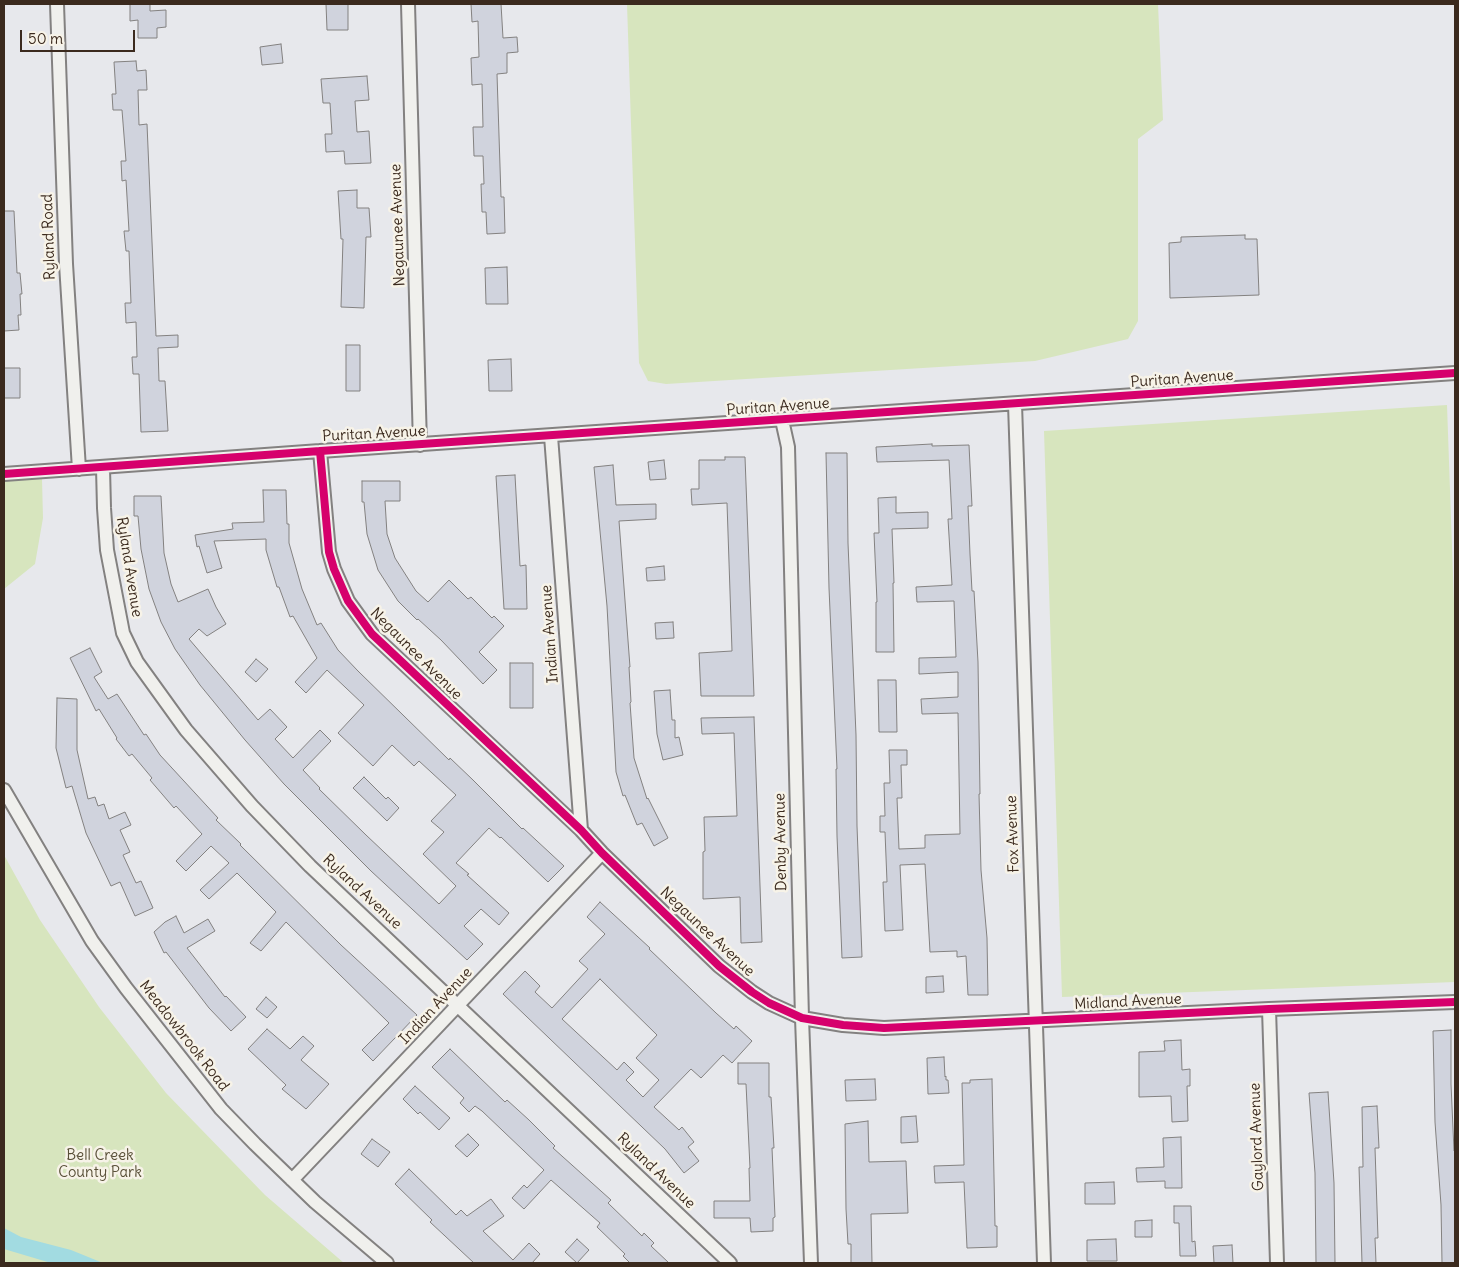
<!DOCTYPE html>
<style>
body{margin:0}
#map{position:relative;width:1459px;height:1267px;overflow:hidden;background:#e7e8ec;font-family:Delius,sans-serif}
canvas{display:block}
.frame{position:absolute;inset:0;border:5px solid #3b2a1e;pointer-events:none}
.scale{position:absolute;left:20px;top:30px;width:115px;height:22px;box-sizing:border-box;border:2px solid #3b2a1e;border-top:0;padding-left:6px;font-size:15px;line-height:18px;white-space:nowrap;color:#3b2a1e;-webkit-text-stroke:4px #f7f3e8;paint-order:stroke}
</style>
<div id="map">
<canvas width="1459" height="1267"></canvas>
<div class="frame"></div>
<div class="scale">50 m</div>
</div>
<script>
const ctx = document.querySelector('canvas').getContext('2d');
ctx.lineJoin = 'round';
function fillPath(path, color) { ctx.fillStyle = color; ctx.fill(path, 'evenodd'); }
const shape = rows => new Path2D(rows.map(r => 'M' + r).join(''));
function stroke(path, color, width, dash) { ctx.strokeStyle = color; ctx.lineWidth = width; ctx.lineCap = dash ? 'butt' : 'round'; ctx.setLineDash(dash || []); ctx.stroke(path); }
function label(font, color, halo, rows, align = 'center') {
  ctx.font = font + ' Delius,sans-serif'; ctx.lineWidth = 5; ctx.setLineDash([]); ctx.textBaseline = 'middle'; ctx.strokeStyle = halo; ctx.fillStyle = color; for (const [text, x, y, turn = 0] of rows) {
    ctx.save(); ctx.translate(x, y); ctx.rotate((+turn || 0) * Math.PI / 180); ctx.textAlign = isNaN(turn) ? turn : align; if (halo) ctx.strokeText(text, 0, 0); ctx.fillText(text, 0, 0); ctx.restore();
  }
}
const green = shape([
 [627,4,1158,4,1163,120,1138,139,1138,321,1128,339,1035,361,666,384,648,381,639,363],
 [1447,405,1455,632,1455,982,1062,997,1044,431],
 [42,479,43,518,35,564,4,589,4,481],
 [4,855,40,920,99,1007,166,1093,265,1195,344,1263,4,1263]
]);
const water = shape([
 [4,1228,21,1237,71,1250,103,1263,51,1263,4,1249]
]);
const building = shape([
 [130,4,150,4,150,11,166,10,166,27,157,28,157,38,138,38,138,20,130,21,130,4],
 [326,4,348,4,348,30,327,30,326,4],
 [471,4,501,4,503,38,517,37,518,52,507,53,507,73,497,74,501,197,504,197,505,233,487,234,486,212,482,212,481,184,484,184,483,156,474,156,473,127,483,127,482,84,472,85,471,58,479,57,478,21,472,22,471,4],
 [281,44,283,63,262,65,260,47,281,44],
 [136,61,137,71,146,70,147,90,138,90,139,125,147,124,156,336,178,335,178,347,158,348,159,381,165,381,168,431,141,432,139,374,133,374,132,357,137,357,136,322,126,323,125,303,131,303,129,251,126,251,124,231,129,231,126,180,122,181,121,161,126,161,122,110,113,110,112,94,116,94,114,62,136,61],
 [367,76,369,100,355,101,357,132,369,131,371,163,345,164,344,151,326,152,325,134,332,134,330,103,323,103,321,79,367,76],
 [357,190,357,208,369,208,371,237,366,237,364,308,341,307,343,239,341,239,338,191,357,190],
 [4,211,14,211,17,273,20,273,22,294,20,294,21,315,18,315,19,330,4,331,4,211],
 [1245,235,1245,239,1257,239,1259,295,1170,298,1169,243,1181,242,1181,237,1245,235],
 [507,267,508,304,486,304,485,268,507,267],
 [346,345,360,345,360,391,346,391,346,345],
 [511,359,512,391,489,391,488,360,511,359],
 [4,368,20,368,20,398,4,398,4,368],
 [932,444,932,446,969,445,972,506,968,506,970,554,972,591,974,591,978,662,980,794,979,794,981,870,987,938,988,995,968,995,966,956,957,957,957,951,930,952,925,864,900,865,903,930,885,931,883,882,887,882,885,832,880,832,880,816,885,816,884,783,890,783,889,750,907,750,907,765,901,765,902,798,897,798,899,849,925,848,925,835,960,834,958,713,922,714,921,699,958,697,958,672,919,674,919,658,956,657,954,601,917,602,916,587,952,585,948,519,952,519,949,460,877,462,876,447,932,444],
 [826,453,847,453,848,543,856,735,857,826,862,957,842,958,837,836,836,769,837,769,829,588,826,453],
 [725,457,745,457,754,696,701,696,699,653,732,651,727,503,692,505,691,489,699,489,699,460,725,460,725,457],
 [664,460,666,479,650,480,648,462,664,460],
 [613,465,616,505,656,504,656,519,619,521,630,667,629,667,631,702,630,703,634,758,647,799,648,798,668,838,654,846,642,823,637,825,625,795,623,796,616,772,607,606,594,467,613,465],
 [515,475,520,566,526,565,527,609,504,609,496,476,515,475],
 [362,481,400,481,400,501,385,501,387,534,395,558,416,591,428,602,449,580,468,599,471,597,492,618,494,616,504,626,479,652,497,670,483,684,441,640,418,619,417,620,398,601,378,570,367,534,364,502,362,502,362,481],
 [263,490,286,490,287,524,289,524,289,543,302,589,317,625,321,623,338,650,358,671,449,760,450,758,473,780,522,829,523,828,564,866,548,882,501,837,500,838,489,828,456,863,469,874,467,875,509,913,499,925,481,909,464,926,483,944,467,960,371,871,284,784,245,740,200,685,175,649,161,622,149,589,141,549,138,516,134,516,134,496,161,496,164,553,171,584,178,602,208,589,216,607,226,624,207,636,199,629,189,639,258,720,270,709,287,727,275,739,293,758,320,730,331,741,303,770,320,788,319,789,366,835,439,904,456,886,423,854,444,832,431,821,456,795,419,761,414,766,392,745,373,766,338,733,364,705,327,670,306,693,295,682,317,658,293,616,290,617,279,587,277,587,266,550,266,539,214,541,222,568,207,573,199,546,197,547,195,535,233,529,232,523,264,522,263,490],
 [896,497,896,513,928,512,928,528,892,529,894,583,893,583,894,652,876,652,876,602,877,602,874,533,879,533,878,498,896,497],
 [664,566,665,580,647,581,646,568,664,566],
 [673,622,674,638,656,639,655,623,673,622],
 [90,648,102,672,94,677,108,699,117,694,144,735,146,734,160,755,218,818,216,820,241,844,240,845,341,945,417,1015,373,1061,362,1050,389,1023,286,922,261,951,250,943,276,912,237,873,209,899,200,890,229,863,211,846,186,871,176,861,202,834,176,806,174,808,150,780,152,778,132,754,129,756,116,739,117,738,99,709,96,711,70,658,90,648],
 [256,659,268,669,256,682,245,672,256,659],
 [510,663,533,663,533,708,510,708,510,663],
 [878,680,896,680,897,732,879,732,878,680],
 [670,690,672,720,675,720,675,738,679,737,683,755,663,760,657,734,654,691,670,690],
 [57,698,77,699,77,750,88,799,95,797,98,806,104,804,109,819,125,812,131,825,120,830,130,852,123,855,136,883,141,881,153,908,135,916,120,882,111,886,86,833,72,786,66,788,56,748,57,698],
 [754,717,762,942,741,943,740,897,703,899,703,852,705,851,704,817,737,816,734,733,702,734,701,718,754,717],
 [364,777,386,799,388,797,399,808,387,821,353,788,364,777],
 [600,902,650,948,649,949,716,1013,734,1029,736,1026,752,1041,732,1063,723,1055,701,1078,691,1069,654,1107,679,1130,682,1127,694,1142,688,1147,699,1161,684,1173,665,1149,503,994,525,971,540,986,535,992,552,1008,588,969,579,961,605,934,587,917,600,902],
 [600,979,657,1035,636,1058,659,1080,643,1097,626,1080,634,1072,624,1062,617,1070,562,1019,600,979],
 [176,916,184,933,208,919,215,931,187,948,225,997,226,996,246,1017,231,1031,209,1008,166,952,164,953,154,932,165,922,176,916],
 [943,976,944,992,926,993,926,977,943,976],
 [266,997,277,1007,267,1018,256,1009,266,997],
 [267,1029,290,1049,303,1036,314,1046,301,1060,329,1084,306,1109,282,1089,286,1085,248,1049,267,1029],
 [1451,1030,1451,1084,1454,1151,1455,1151,1455,1263,1442,1263,1441,1205,1435,1122,1433,1031,1451,1030],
 [1181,1040,1182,1070,1190,1069,1190,1086,1187,1086,1188,1121,1172,1122,1171,1096,1139,1097,1139,1052,1165,1051,1164,1041,1181,1040],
 [450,1049,505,1102,507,1100,529,1120,555,1146,553,1148,611,1200,608,1203,642,1236,644,1233,654,1243,651,1246,669,1263,630,1263,623,1256,625,1254,597,1227,600,1223,551,1180,524,1209,512,1198,524,1185,527,1188,544,1170,482,1111,475,1106,469,1112,460,1103,464,1098,432,1067,450,1049],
 [944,1057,945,1077,946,1076,946,1080,948,1080,949,1093,928,1094,927,1058,944,1057],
 [738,1063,769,1063,769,1097,771,1097,774,1148,772,1148,775,1217,773,1218,773,1231,751,1232,750,1218,714,1218,714,1201,750,1201,749,1168,750,1168,746,1084,738,1084,738,1063],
 [875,1079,876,1100,846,1101,845,1080,875,1079],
 [992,1079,995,1226,997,1226,997,1247,967,1248,964,1182,935,1183,934,1166,964,1165,962,1083,970,1083,970,1080,992,1079],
 [415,1086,450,1118,439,1130,420,1112,418,1114,403,1099,415,1086],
 [1328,1092,1334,1183,1335,1263,1316,1263,1315,1173,1309,1093,1328,1092],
 [1377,1106,1379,1148,1375,1148,1378,1238,1375,1238,1376,1263,1362,1263,1359,1167,1363,1167,1362,1107,1377,1106],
 [916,1116,918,1142,901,1143,901,1117,916,1116],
 [868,1121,869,1162,906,1161,908,1213,871,1214,872,1263,851,1263,851,1244,848,1244,846,1209,845,1124,868,1121],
 [468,1134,479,1145,467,1157,455,1146,468,1134],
 [1181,1137,1182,1188,1165,1188,1165,1181,1137,1182,1136,1168,1164,1167,1163,1138,1181,1137],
 [372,1139,390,1152,378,1167,361,1154,372,1139],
 [409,1169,456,1215,461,1210,467,1216,491,1199,504,1216,483,1231,513,1260,529,1243,540,1254,532,1263,474,1263,430,1222,432,1220,395,1184,409,1169],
 [1114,1182,1115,1204,1085,1204,1085,1183,1114,1182],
 [1174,1206,1191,1206,1192,1242,1195,1241,1196,1256,1180,1256,1179,1223,1174,1223,1174,1206],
 [1152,1220,1152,1237,1135,1237,1135,1221,1152,1220],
 [577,1239,589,1250,577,1263,565,1252,577,1239],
 [1116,1239,1117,1261,1087,1261,1087,1240,1116,1239],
 [1232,1245,1233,1263,1214,1263,1213,1246,1232,1245]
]);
const minor = shape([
 [57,4,66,264,79,469],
 [408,4,420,445],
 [1015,404,1044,1263],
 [782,420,788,447,802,1018,811,1263],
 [551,436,581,830],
 [320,451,329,552,334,569,348,601,372,634,581,830,602,853,719,966,752,992,769,1003,802,1018,843,1025,884,1028,1269,1009,1455,1002],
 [103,468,104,508,107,550,123,633,137,662,186,730,252,806,310,866,730,1263],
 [4,474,320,451,1455,373],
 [4,790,92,941,126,988,221,1109,255,1144,315,1202,387,1263],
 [1269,1009,1277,1263],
 [292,1180,602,853]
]);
const cycleway = shape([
 [320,451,329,552,334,569,348,601,372,634,581,830,602,853,719,966,752,992,769,1003,802,1018,843,1025,884,1028,1269,1009,1455,1002],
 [4,474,320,451,1455,373]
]);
const streetNames = [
 ["Negaunee Avenue",398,225,-92],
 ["Ryland Road",49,237,-92],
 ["Puritan Avenue",1182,379,-4],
 ["Puritan Avenue",778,407,-4],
 ["Puritan Avenue",374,434,-3],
 ["Ryland Avenue",129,567,81],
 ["Indian Avenue",550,634,-94],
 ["Negaunee Avenue",416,654,45],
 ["Fox Avenue",1013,834,-92],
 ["Denby Avenue",781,842,-91],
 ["Ryland Avenue",362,892,43],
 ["Negaunee Avenue",707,932,43],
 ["Midland Avenue",1128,1002,-3],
 ["Indian Avenue",436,1006,-47],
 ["Meadowbrook Road",184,1036,52],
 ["Gaylord Avenue",1257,1137,-92],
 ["Ryland Avenue",656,1171,44]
];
const parkNames = [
 ["Bell Creek",100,1156],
 ["County Park",100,1173]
];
fillPath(green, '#d7e5be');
fillPath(water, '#a2dbe1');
fillPath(building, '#d0d3dd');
stroke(building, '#838180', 1);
stroke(minor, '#838180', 16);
stroke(minor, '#f0f0ed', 12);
stroke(cycleway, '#d6006c', 8);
label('15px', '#3b2a1e', '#f7f3e8', streetNames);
label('15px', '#584f37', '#f7f3e8', parkNames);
</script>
